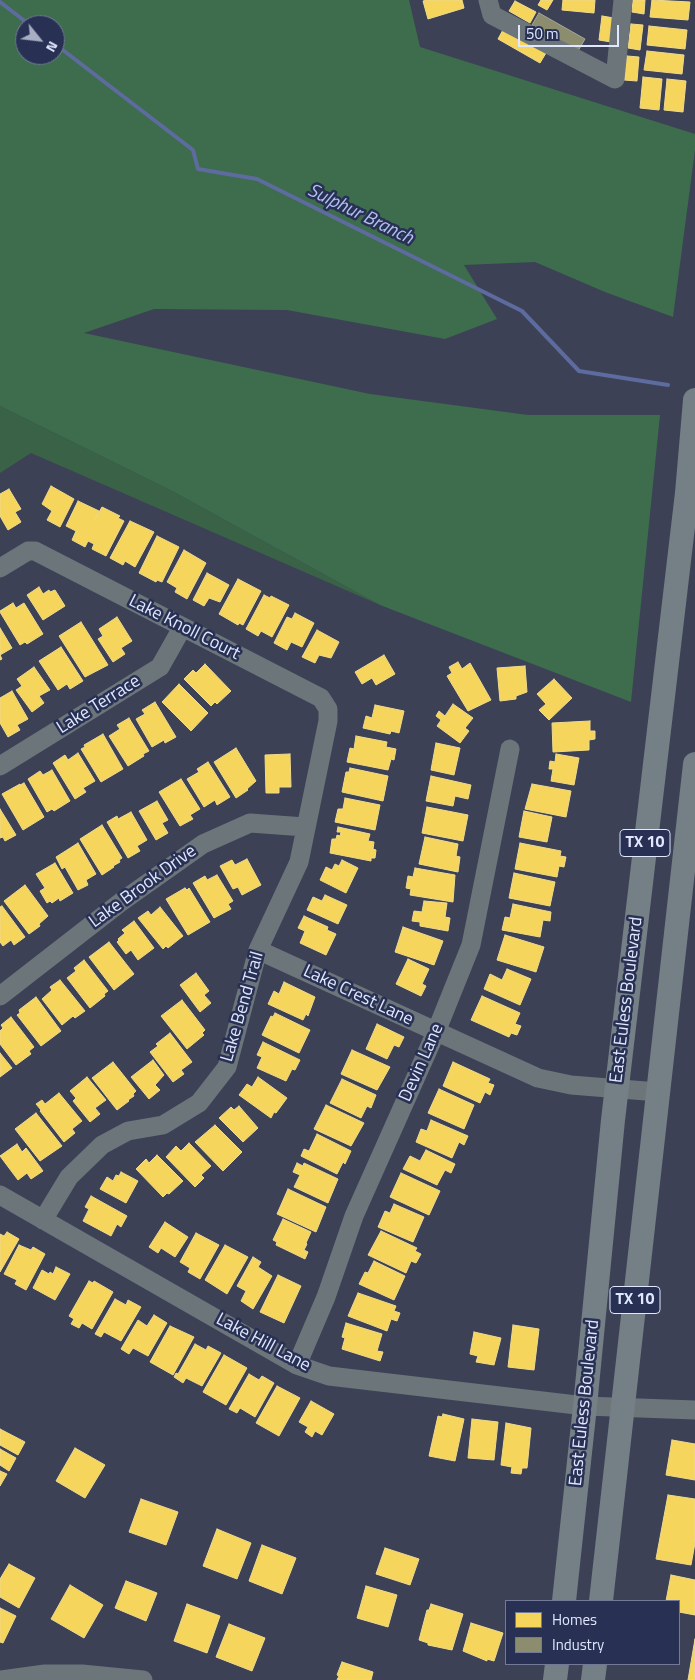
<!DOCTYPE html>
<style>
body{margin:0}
#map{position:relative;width:695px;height:1680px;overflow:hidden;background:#3c4156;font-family:"Titillium Web",sans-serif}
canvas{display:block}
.legend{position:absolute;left:505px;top:1600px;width:175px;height:65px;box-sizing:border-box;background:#283154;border:1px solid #727a98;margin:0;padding:6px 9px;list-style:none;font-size:15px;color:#e0e7fe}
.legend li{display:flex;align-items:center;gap:10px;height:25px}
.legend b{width:25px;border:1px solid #727a98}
.north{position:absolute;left:15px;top:15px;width:50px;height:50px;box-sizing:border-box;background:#283154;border:1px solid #727a98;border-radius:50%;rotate:119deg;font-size:14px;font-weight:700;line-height:20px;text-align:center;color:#e0e7fe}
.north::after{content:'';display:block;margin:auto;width:18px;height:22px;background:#a7adc3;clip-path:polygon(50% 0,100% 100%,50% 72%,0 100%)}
.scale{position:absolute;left:518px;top:25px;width:101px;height:22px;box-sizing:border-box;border:2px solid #e0e7fe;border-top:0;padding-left:6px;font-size:15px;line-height:18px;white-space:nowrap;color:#e0e7fe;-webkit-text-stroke:4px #283154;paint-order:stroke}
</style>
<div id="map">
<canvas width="695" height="1680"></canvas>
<ul class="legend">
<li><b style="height:14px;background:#f6d55c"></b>Homes</li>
<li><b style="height:14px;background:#8c8c6e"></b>Industry</li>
</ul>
<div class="north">N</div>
<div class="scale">50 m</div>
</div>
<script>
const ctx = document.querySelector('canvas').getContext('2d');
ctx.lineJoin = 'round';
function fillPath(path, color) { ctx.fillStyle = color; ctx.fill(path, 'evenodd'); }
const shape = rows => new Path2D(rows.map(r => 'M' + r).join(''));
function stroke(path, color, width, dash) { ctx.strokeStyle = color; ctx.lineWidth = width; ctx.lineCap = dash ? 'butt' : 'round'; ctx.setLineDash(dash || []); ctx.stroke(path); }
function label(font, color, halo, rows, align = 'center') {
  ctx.font = font + ' "Titillium Web",sans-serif'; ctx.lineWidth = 5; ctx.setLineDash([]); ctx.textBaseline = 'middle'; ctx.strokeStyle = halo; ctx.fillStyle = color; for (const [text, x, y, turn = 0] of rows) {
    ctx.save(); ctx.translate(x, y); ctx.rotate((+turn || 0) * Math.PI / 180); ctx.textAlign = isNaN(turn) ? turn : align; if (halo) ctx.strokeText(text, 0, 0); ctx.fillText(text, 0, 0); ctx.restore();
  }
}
const green = shape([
 [0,406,172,491,380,605,31,453,0,473]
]);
const forest = shape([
 [0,0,409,0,420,47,695,134,695,150,673,317,605,292,535,262,464,265,497,319,445,339,287,310,154,309,84,333,370,394,528,415,660,415,631,702,380,605,172,491,0,406],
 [25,25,55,25,55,55,25,55]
]);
const homes = shape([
 [427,0,462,0,464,8,428,19,423,1,427,0],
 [541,0,553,0,547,10,538,5,541,0],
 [563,0,595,0,594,13,562,10,563,0],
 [633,0,645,0,644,14,632,12,633,0],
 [652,0,690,2,688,20,650,17,652,0],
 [515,1,536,12,530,23,509,11,515,1],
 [602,16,614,18,611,42,599,40,602,16],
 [631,24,643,25,640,50,628,48,631,24],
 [649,26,687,30,685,49,647,45,649,26],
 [504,28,546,53,540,63,498,39,504,28],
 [647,51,684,55,682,74,644,70,647,51],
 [627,56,639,57,637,81,624,80,627,56],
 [643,77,662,79,659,110,640,108,643,77],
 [667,79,686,81,683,112,664,110,667,79],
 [51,486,74,499,60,527,47,520,52,511,42,504,51,486],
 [9,489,21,509,15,512,21,522,8,530,0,516,0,494,9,489],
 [78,501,99,511,95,519,102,507,120,516,118,518,124,521,106,556,92,549,94,544,88,541,85,547,72,540,76,531,66,526,78,501],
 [130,521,154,532,135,567,125,561,123,565,110,558,130,521],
 [157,536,179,547,162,582,157,580,156,582,139,573,157,536],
 [184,550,206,563,187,599,175,592,177,588,167,582,184,550],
 [207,573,229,585,220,602,209,598,204,606,193,600,207,573],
 [238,579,261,591,243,625,239,623,238,625,219,614,238,579],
 [39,587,43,594,49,590,50,592,55,590,65,606,43,620,27,595,39,587],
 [264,595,270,598,271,596,289,605,272,637,261,631,258,636,246,629,264,595],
 [13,603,16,608,24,603,43,634,27,644,25,642,20,645,0,612,0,611,13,603],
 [295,613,314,623,302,647,291,642,287,650,274,643,287,617,292,619,295,613],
 [117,617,132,641,121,648,125,654,113,662,98,639,103,636,99,629,117,617],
 [81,622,108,665,85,677,59,636,81,622],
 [0,628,12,648,0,655,2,659,0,660,0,628],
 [317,630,339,642,331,658,319,655,315,663,302,657,317,630],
 [61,647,83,681,70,689,67,684,58,690,39,661,61,647],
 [384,655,395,674,376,685,372,678,362,684,355,672,384,655],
 [458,662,462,669,470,663,491,700,468,711,447,676,452,673,449,667,458,662],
 [205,664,231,691,217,704,215,702,211,706,184,679,193,670,196,673,205,664],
 [525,666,527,692,516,696,516,699,500,701,497,668,525,666],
 [34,667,50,690,39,696,44,703,32,712,16,690,22,686,17,679,34,667],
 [554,679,572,698,549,720,539,710,546,704,537,694,554,679],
 [179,684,208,713,191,731,162,702,179,684],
 [12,691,28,719,17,725,20,730,8,737,0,723,0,698,12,691],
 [155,702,176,737,165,743,164,740,152,747,136,719,145,714,142,710,155,702],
 [453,704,473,718,465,728,469,731,460,743,437,726,441,720,436,716,439,711,445,716,453,704],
 [375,705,404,711,399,733,391,731,390,734,363,728,366,716,372,718,375,705],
 [129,718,149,751,143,754,144,756,128,766,109,736,120,729,117,725,129,718],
 [590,721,590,731,595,731,595,739,589,740,589,750,553,752,552,723,590,721],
 [103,734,123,769,101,782,81,749,85,747,84,745,103,734],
 [356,736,387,742,386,747,396,749,394,760,391,759,388,770,347,762,350,748,354,749,356,736],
 [436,743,460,748,454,775,431,770,436,743],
 [236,748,256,781,247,789,248,790,236,798,214,762,236,748],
 [78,753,95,781,83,788,86,792,75,799,53,763,65,755,68,760,78,753],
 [290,754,291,787,279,787,279,793,266,793,265,755,290,754],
 [556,754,579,758,574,785,551,781,553,769,549,769,550,761,555,762,556,754],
 [208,762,230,797,217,805,215,800,204,807,187,779,199,772,197,769,208,762],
 [350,768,388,776,383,801,342,792,346,772,349,772,350,768],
 [52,770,70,801,54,811,52,809,47,812,28,779,40,771,43,775,52,770],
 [431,776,471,785,468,799,455,796,453,806,426,801,431,776],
 [181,779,200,809,190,815,193,819,180,826,159,792,181,779],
 [24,783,44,817,23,830,2,794,20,784,20,785,24,783],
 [532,784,571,791,566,817,525,809,532,784],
 [345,798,380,805,375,830,335,822,338,809,343,809,345,798],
 [157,801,168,820,162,823,168,833,156,840,139,811,157,801],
 [427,807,468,815,463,841,422,833,427,807],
 [0,809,16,835,5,841,3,837,0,838,0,809],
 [524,811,552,817,547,842,519,837,524,811],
 [131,812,147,840,137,846,140,851,128,858,107,822,117,816,118,819,131,812],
 [102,825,122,858,119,860,120,862,113,866,114,867,102,875,80,839,102,825],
 [338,827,370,834,368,841,374,842,373,849,376,850,375,858,371,858,371,861,330,853,332,839,336,839,337,835,340,836,341,832,337,832,338,827],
 [425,837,458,844,456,856,460,857,458,872,419,864,425,837],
 [78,843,96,874,86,880,88,885,78,890,65,867,62,869,56,857,78,843],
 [520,843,561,851,560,856,566,857,564,867,559,866,557,877,515,869,520,843],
 [247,859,261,885,242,895,238,887,233,889,220,866,232,860,235,865,247,859],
 [342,860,358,868,346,893,320,880,326,867,332,870,335,864,339,866,342,860],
 [55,863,73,893,60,901,59,898,52,903,50,901,47,903,40,891,45,888,36,874,55,863],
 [415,868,455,875,453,902,410,895,411,889,406,888,408,876,413,877,415,868],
 [514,873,555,882,550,906,509,898,514,873],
 [217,875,233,901,228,904,231,909,214,918,193,883,205,876,207,880,217,875],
 [25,885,48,916,39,924,40,926,29,934,4,901,25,885],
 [185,888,187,890,189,888,210,922,188,935,166,899,185,888],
 [325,895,347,905,338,924,307,910,313,897,322,901,325,895],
 [424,901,447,903,445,917,450,918,448,931,420,926,420,922,412,921,414,911,422,912,424,901],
 [513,904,551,912,550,921,543,920,540,937,502,930,505,917,510,918,513,904],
 [2,906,25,937,14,945,11,940,3,946,0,942,0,907,2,906],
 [160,907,183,936,168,948,166,946,163,949,138,918,148,911,151,915,160,907],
 [304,916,328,927,327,930,336,934,326,955,300,943,305,931,298,928,304,916],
 [134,921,154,948,138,960,131,950,126,954,117,942,119,940,118,939,125,933,122,930,134,921],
 [403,927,443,941,434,965,395,952,403,927],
 [505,935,544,947,536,972,497,960,505,935],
 [109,942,134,974,114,990,89,957,109,942],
 [408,959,429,969,422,984,426,986,421,996,396,984,408,959],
 [84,960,108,991,104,994,105,996,90,1008,67,978,76,971,74,968,84,960],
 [507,969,531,979,520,1005,484,989,490,974,502,980,507,969],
 [196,973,209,991,204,995,211,1003,200,1012,180,985,196,973],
 [60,980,85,1011,75,1018,73,1016,62,1025,42,999,52,990,50,987,60,980],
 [284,982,315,997,308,1016,306,1014,303,1020,268,1004,274,991,279,994,284,982],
 [482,996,520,1013,515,1024,521,1026,517,1035,511,1033,509,1037,471,1020,482,996],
 [36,997,61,1031,41,1046,17,1015,20,1013,19,1010,36,997],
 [182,1000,205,1030,202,1033,204,1035,187,1049,161,1016,182,1000],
 [275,1013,310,1030,299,1053,262,1035,271,1016,273,1017,275,1013],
 [11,1017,34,1047,29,1051,31,1054,16,1065,0,1044,0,1031,3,1028,1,1025,11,1017],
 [377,1024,404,1037,399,1047,394,1045,387,1059,366,1049,377,1024],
 [170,1033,192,1062,181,1070,184,1074,173,1082,150,1052,158,1046,156,1044,170,1033],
 [263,1042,300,1060,295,1070,292,1069,286,1081,257,1068,262,1057,257,1055,263,1042],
 [352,1050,390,1067,377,1090,341,1074,352,1050],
 [0,1053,12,1068,0,1077,0,1053],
 [153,1060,164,1075,155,1085,160,1090,149,1099,131,1077,153,1060],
 [113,1062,136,1091,133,1094,134,1096,128,1100,129,1101,117,1110,92,1078,113,1062],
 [453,1062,490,1079,488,1083,494,1085,490,1095,485,1092,480,1103,443,1086,453,1062],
 [87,1077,106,1100,95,1108,100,1114,90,1122,73,1101,76,1098,70,1091,87,1077],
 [258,1077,287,1098,276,1113,274,1112,271,1118,239,1095,247,1084,252,1087,258,1077],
 [342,1079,376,1095,371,1108,367,1106,361,1118,330,1103,342,1079],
 [439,1089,474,1105,464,1129,428,1113,439,1089],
 [59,1093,82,1121,72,1129,75,1133,64,1142,40,1111,41,1110,36,1104,42,1100,45,1104,59,1093],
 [326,1105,364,1123,351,1146,314,1129,326,1105],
 [239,1106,258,1128,243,1142,219,1118,231,1107,234,1110,239,1106],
 [36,1113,62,1146,40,1161,15,1129,36,1113],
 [431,1120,468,1136,464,1145,459,1142,452,1158,416,1142,421,1129,427,1131,431,1120],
 [215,1125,242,1152,223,1171,195,1142,215,1125],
 [317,1134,351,1151,345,1164,343,1162,337,1174,301,1156,304,1149,309,1151,317,1134],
 [189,1143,211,1166,201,1175,204,1178,195,1187,166,1157,176,1146,181,1151,189,1143],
 [17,1144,22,1152,26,1148,43,1171,31,1179,27,1173,18,1180,0,1156,17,1144],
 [426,1150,455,1164,451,1173,445,1170,437,1185,403,1169,410,1156,420,1161,426,1150],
 [157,1155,183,1181,169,1194,167,1193,163,1197,136,1169,146,1159,149,1163,157,1155],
 [297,1163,303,1166,304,1163,338,1179,328,1203,294,1187,300,1175,293,1172,297,1163],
 [121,1172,138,1181,126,1203,100,1189,107,1177,113,1181,116,1175,119,1176,121,1172],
 [401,1173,440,1191,429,1215,390,1197,401,1173],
 [288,1189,326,1207,316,1232,277,1214,288,1189],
 [91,1196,127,1216,121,1227,117,1224,111,1236,83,1221,89,1209,85,1207,91,1196],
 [394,1204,424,1217,413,1242,378,1227,385,1211,390,1213,394,1204],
 [283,1219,311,1232,306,1243,307,1244,304,1250,308,1252,305,1259,276,1245,277,1242,273,1240,283,1219],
 [165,1222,188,1237,175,1257,161,1248,158,1253,149,1247,165,1222],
 [381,1231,417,1248,415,1251,421,1254,416,1263,411,1261,406,1273,368,1255,381,1231],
 [7,1232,19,1239,0,1272,0,1234,4,1236,7,1232],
 [196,1233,219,1245,200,1279,188,1272,190,1268,180,1262,196,1233],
 [19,1245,31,1250,33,1247,45,1254,26,1290,15,1284,17,1280,4,1274,19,1245],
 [225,1245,248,1257,227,1294,205,1280,225,1245],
 [253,1257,261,1262,258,1267,272,1276,253,1309,241,1301,246,1291,237,1286,253,1257],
 [374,1261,405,1276,394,1300,359,1284,365,1272,368,1273,374,1261],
 [56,1267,70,1274,55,1300,33,1288,42,1270,49,1274,50,1272,53,1274,56,1267],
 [278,1275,301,1286,284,1323,260,1312,278,1275],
 [89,1281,93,1283,94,1281,113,1292,92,1329,82,1323,79,1328,71,1324,74,1319,69,1316,89,1281],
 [358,1293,396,1306,394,1311,400,1313,397,1321,391,1319,387,1331,348,1316,358,1293],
 [115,1299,126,1305,128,1300,141,1307,121,1341,104,1332,101,1337,95,1334,115,1299],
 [154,1315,167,1323,148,1356,133,1348,129,1354,121,1349,138,1320,147,1326,154,1315],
 [346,1323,382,1334,377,1351,383,1352,380,1361,342,1349,345,1338,342,1337,346,1323],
 [513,1325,539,1329,534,1370,508,1367,513,1325],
 [170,1326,194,1337,173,1375,150,1362,170,1326],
 [474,1332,501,1338,494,1365,476,1362,478,1356,470,1354,474,1332],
 [195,1344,206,1350,208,1346,221,1353,202,1386,186,1378,183,1383,174,1377,176,1373,178,1374,195,1344],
 [224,1355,247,1368,226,1405,203,1392,224,1355],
 [249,1374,259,1380,262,1376,274,1383,255,1417,240,1408,237,1413,229,1409,249,1374],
 [277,1386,300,1398,279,1436,256,1423,277,1386],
 [311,1401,334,1414,322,1435,315,1431,312,1437,305,1432,308,1427,299,1422,311,1401],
 [443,1414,464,1419,455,1461,429,1456,438,1416,442,1417,443,1414],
 [472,1419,498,1422,494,1460,468,1458,472,1419],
 [506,1423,531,1428,527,1468,522,1468,521,1474,511,1473,512,1467,501,1465,506,1423],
 [0,1429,25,1442,18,1455,0,1445,0,1429],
 [672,1440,695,1444,695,1480,666,1475,672,1440],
 [75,1448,105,1465,85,1498,56,1481,75,1448],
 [0,1449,16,1458,9,1471,0,1465,0,1449],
 [0,1471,7,1474,0,1486,0,1471],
 [668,1495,695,1499,695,1543,691,1565,656,1559,668,1495],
 [141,1499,178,1512,166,1545,129,1532,141,1499],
 [217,1529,251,1543,237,1579,203,1566,217,1529],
 [262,1545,296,1558,282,1594,249,1581,262,1545],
 [385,1548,419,1559,410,1585,376,1574,385,1548],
 [9,1564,35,1578,19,1608,0,1597,0,1579,9,1564],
 [671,1575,695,1580,695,1615,679,1612,679,1601,666,1601,671,1575],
 [126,1581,157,1593,146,1621,115,1608,126,1581],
 [70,1585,103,1605,84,1638,51,1619,70,1585],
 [366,1586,397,1595,388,1627,357,1618,366,1586],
 [187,1604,220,1616,207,1653,174,1641,187,1604],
 [431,1604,463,1614,452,1650,428,1645,428,1643,419,1640,427,1610,429,1610,431,1604],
 [0,1608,16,1616,3,1643,0,1642,0,1608],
 [471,1623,503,1633,494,1661,487,1659,487,1661,463,1651,471,1623],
 [229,1624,265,1638,252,1671,216,1657,229,1624],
 [695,1639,695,1680,688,1680,695,1639],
 [342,1662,373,1672,371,1680,337,1680,339,1676,337,1675,342,1662]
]);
const industry = shape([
 [539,13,585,39,578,51,532,25,539,13]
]);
const stream = shape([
 [0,2,30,25],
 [55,44,193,150,198,169,257,179,522,311,579,371,668,385]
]);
const minor = shape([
 [488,0,492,15,615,79,623,0],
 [0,568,28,551,35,551,321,698,328,709,328,721,299,862,258,950,227,1067,199,1103,163,1125,128,1131,102,1145,69,1177,43,1220],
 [0,766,160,667,182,628],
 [258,950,538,1078,571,1085,658,1092],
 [0,996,121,902,203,844,250,823,305,827],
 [0,1195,297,1365,329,1376,585,1406,695,1410],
 [297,1365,326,1297,354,1216,436,1032,471,945,510,749],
 [0,1680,45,1674,82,1674,143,1680]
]);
const major = shape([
 [564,1601,585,1406,613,1120,687,493,695,400],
 [601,1601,695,764],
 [555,1680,557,1664],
 [593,1680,595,1664]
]);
const shields = [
 [645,843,50],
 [635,1300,50]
];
const shieldNames = [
 ["TX 10",645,843],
 ["TX 10",635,1300]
];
const streetNames = [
 ["Lake Knoll Court",184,628,27],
 ["Lake Terrace",99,705,-32],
 ["Lake Brook Drive",143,887,-36],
 ["Lake Crest Lane",358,996,25],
 ["East Euless Boulevard",627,1000,-83],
 ["Lake Bend Trail",243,1007,-74],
 ["Devin Lane",422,1063,-66],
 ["Lake Hill Lane",263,1343,28],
 ["East Euless Boulevard",585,1403,-84]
];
const waterNames = [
 ["Sulphur Branch",360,215,26]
];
fillPath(green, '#396247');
fillPath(forest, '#3d6d4d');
fillPath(homes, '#f6d55c');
stroke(homes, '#efda8d', 1);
fillPath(industry, '#8c8c6e');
stroke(industry, '#a5a799', 1);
stroke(stream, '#5d6b9e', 4);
stroke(minor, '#6c757a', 19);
stroke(major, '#757f86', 24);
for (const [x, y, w] of shields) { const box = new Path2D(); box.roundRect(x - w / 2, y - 13.5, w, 27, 4); ctx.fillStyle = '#283154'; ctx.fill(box); stroke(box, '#e0e7fe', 1); }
label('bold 16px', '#e0e7fe', null, shieldNames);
label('18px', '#e0e7fe', '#283154', streetNames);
label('italic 19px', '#b1c0f0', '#283154', waterNames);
</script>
